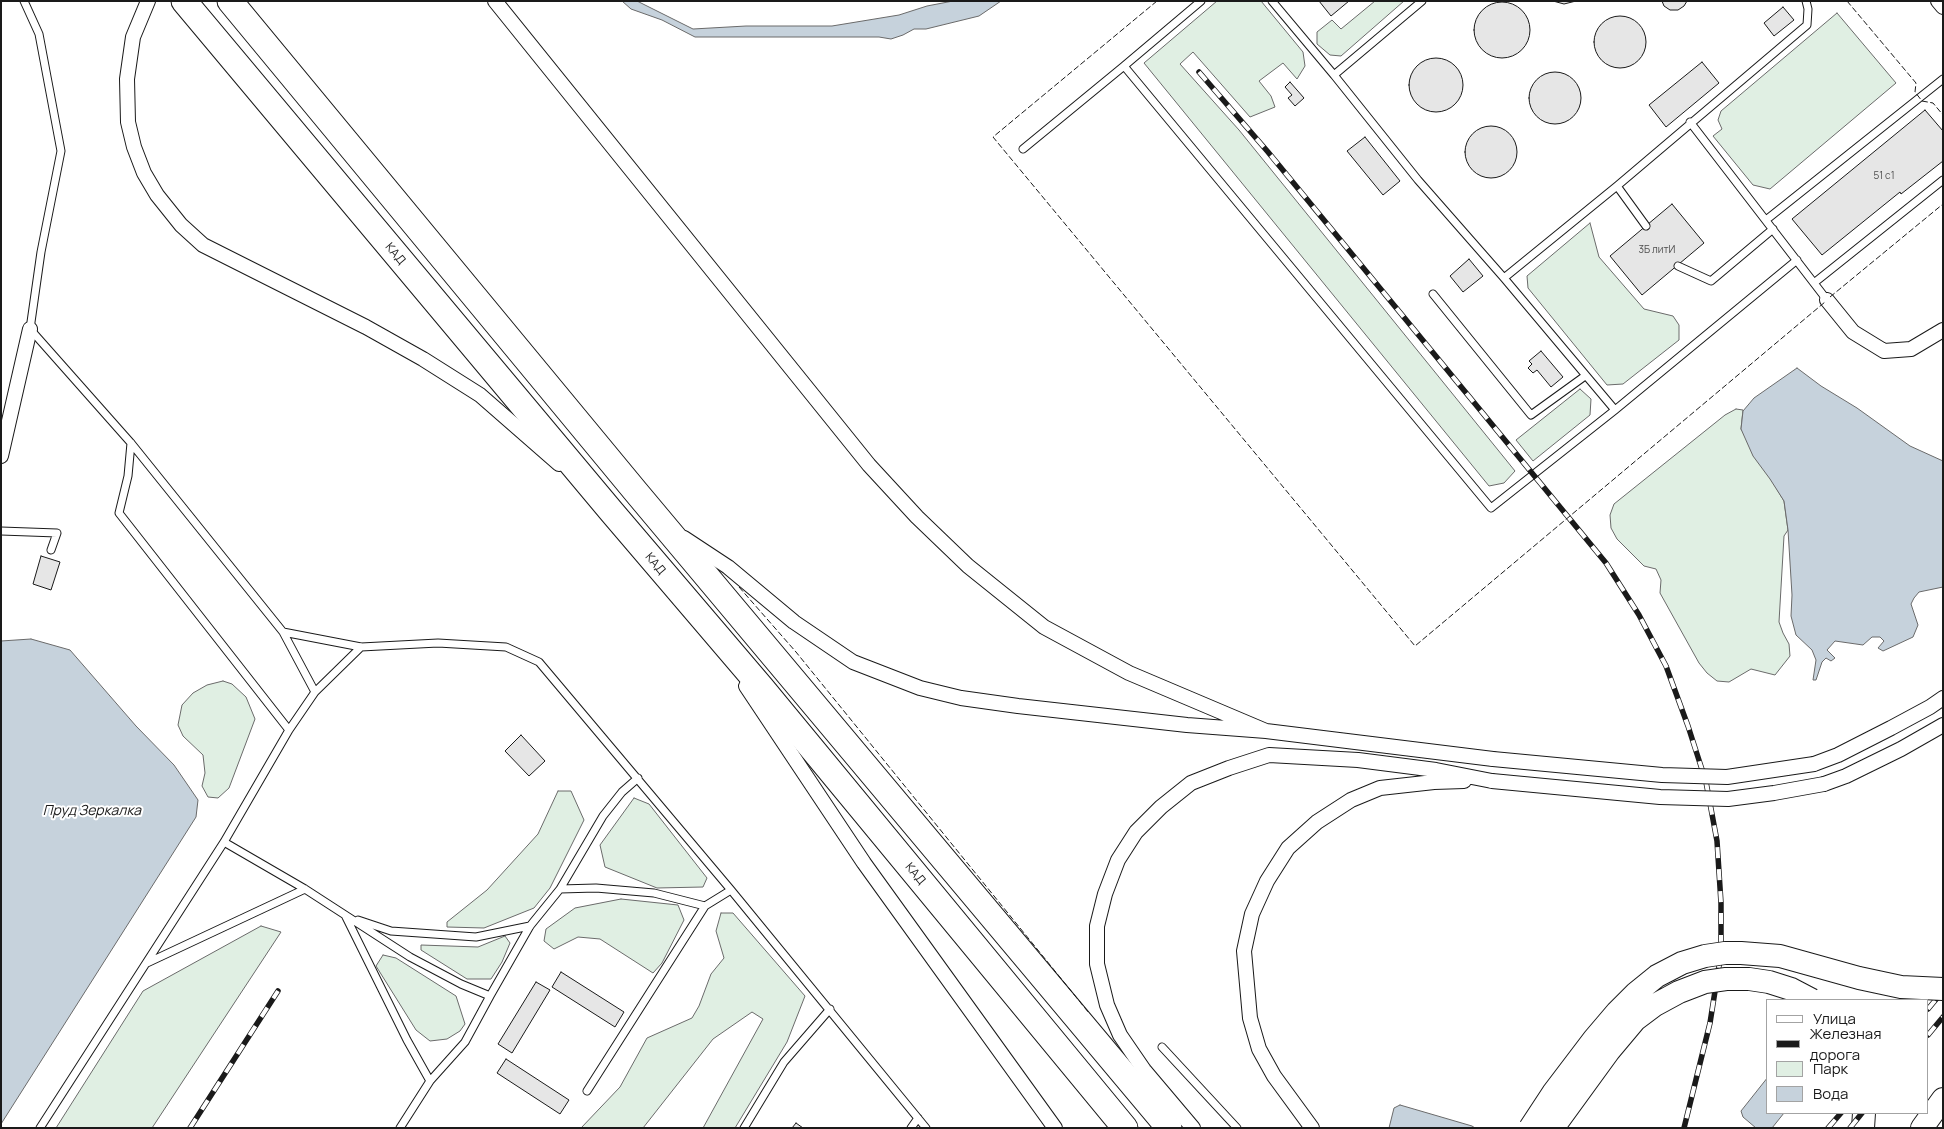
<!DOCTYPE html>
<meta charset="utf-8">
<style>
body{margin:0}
#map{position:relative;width:1944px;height:1129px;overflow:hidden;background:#fff;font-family:Manrope,sans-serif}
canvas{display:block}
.frame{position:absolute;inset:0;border:2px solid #1a1a1a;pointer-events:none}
.legend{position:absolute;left:1766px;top:999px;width:162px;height:115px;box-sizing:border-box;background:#fff;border:1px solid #a3a3a3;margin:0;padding:6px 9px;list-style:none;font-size:15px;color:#1a1a1a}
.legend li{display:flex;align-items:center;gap:10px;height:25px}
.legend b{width:25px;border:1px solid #a3a3a3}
</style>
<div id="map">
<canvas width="1944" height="1129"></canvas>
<div class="frame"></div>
<ul class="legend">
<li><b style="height:6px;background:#fff"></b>Улица</li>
<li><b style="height:6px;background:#1a1a1a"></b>Железная дорога</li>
<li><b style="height:14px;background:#e0efe3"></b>Парк</li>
<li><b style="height:14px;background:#c6d2dc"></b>Вода</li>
</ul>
</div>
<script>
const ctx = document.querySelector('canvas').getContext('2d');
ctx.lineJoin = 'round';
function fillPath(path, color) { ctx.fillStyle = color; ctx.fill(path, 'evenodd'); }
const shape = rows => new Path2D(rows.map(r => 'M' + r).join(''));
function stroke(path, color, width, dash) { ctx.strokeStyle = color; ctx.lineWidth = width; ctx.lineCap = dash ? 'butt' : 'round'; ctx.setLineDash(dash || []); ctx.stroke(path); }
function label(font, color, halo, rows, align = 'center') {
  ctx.font = font + ' Manrope,sans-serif'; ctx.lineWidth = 4; ctx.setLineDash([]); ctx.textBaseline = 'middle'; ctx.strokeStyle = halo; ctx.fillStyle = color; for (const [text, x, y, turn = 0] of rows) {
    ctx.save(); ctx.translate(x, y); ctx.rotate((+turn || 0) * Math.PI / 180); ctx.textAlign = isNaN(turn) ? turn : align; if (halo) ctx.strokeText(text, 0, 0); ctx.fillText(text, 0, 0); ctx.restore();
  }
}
const green = shape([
 [1217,1,1261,1,1303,52,1305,66,1297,79,1283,63,1259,81,1271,96,1275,107,1250,117,1193,52,1180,64,1239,130,1515,471,1504,483,1489,486,1144,63,1217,1],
 [1375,1,1404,1,1341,56,1330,55,1317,44,1317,32,1332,20,1341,29,1375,1],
 [1837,13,1896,83,1770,189,1753,185,1713,136,1722,129,1718,120,1721,111,1837,13],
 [1590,223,1599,257,1644,309,1673,316,1679,325,1679,340,1623,384,1607,385,1528,288,1527,276,1590,223],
 [1580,389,1591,399,1590,415,1533,461,1516,440,1580,389],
 [1736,409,1743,410,1741,429,1784,501,1788,530,1784,536,1779,622,1783,633,1789,644,1790,656,1775,675,1751,669,1729,682,1717,681,1707,673,1699,663,1660,593,1661,580,1656,569,1644,566,1617,539,1611,528,1610,515,1614,504,1725,415,1736,409],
 [223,681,232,684,246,697,255,719,229,788,218,798,208,797,202,786,205,773,203,755,183,736,178,725,182,705,193,693,207,685,223,681],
 [558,791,571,791,584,820,550,888,534,908,484,928,447,927,447,922,487,890,538,834,558,791],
 [634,798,649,804,707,878,703,887,657,888,605,867,600,845,634,798],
 [621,899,678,905,684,920,662,963,653,973,600,939,578,937,554,949,544,941,546,929,575,908,621,899],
 [721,913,733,913,805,996,787,1042,735,1128,703,1128,763,1019,752,1012,713,1039,643,1128,581,1128,620,1087,647,1038,692,1018,699,1006,711,974,724,958,716,931,721,913],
 [261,926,281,932,152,1128,56,1128,143,991,261,926],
 [505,936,510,943,502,962,491,979,467,979,421,950,421,945,478,947,505,936],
 [383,955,396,958,456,996,465,1024,460,1031,447,1039,430,1041,416,1030,376,966,383,955]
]);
const water = shape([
 [622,1,637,1,693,29,746,26,832,26,899,15,927,6,953,1,1001,1,979,16,926,29,914,29,903,35,891,39,879,37,695,37,662,20,631,9,622,1],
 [1797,368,1821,386,1857,408,1910,446,1943,461,1943,587,1919,592,1914,598,1911,604,1918,625,1913,637,1883,651,1878,648,1884,641,1880,637,1872,637,1863,645,1835,641,1827,650,1835,658,1831,661,1826,658,1822,662,1816,680,1813,680,1816,660,1812,650,1796,635,1791,616,1792,595,1788,530,1784,501,1770,479,1753,456,1741,429,1743,411,1754,398,1797,368],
 [31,639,70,650,136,726,174,765,198,800,196,817,1,1124,1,641,31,639],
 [1768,1077,1768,1113,1784,1113,1772,1128,1756,1128,1743,1117,1741,1111,1768,1077],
 [1400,1105,1472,1126,1475,1128,1389,1128,1394,1108,1400,1105]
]);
const building = shape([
 [1319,1,1349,1,1331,16,1319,1],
 [1553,1,1576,1,1564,4,1553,1],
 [1662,1,1687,1,1684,6,1678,10,1670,10,1664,6,1662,1],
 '1474 30a28 28 0 1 1 56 0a28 28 0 1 1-56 0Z',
 [1783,7,1794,20,1774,36,1764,23,1783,7],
 '1594 42a26 26 0 1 1 52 0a26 26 0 1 1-52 0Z',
 '1409 85a27 27 0 1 1 54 0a27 27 0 1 1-54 0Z',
 [1702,62,1719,83,1666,127,1649,105,1702,62],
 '1529 98a26 26 0 1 1 52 0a26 26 0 1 1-52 0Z',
 [1290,82,1304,98,1295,106,1288,98,1292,95,1285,87,1290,82],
 [1925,110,1943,131,1943,161,1901,194,1900,192,1822,255,1792,219,1925,110],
 '1465 152a26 26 0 1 1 52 0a26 26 0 1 1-52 0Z',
 [1365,137,1400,181,1383,195,1347,151,1365,137],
 [1672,204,1704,243,1642,295,1610,256,1672,204],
 [1469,259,1483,276,1463,292,1450,276,1469,259],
 [1541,351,1563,377,1551,387,1537,370,1533,373,1528,368,1532,364,1529,361,1541,351],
 [41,556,60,562,51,590,33,584,41,556],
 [521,735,545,761,529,776,505,751,521,735],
 [561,972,624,1012,615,1027,552,987,561,972],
 [536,982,550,990,512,1053,498,1044,536,982],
 [506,1059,569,1100,560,1114,497,1073,506,1059],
 [796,1123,803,1128,792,1128,796,1123]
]);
const service = shape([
 [24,1,39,34,61,151,41,252,30,329,131,443,283,632,361,647,438,643,506,647,539,662,731,890,926,1128],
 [1201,1,1124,66,1491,508,1615,410,1797,260],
 [1272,1,1334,75,1422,1],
 [1334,75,1418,180,1504,278,1615,410],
 [1690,122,1827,300],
 [1023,149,1124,66],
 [1617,186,1646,226],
 [1766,220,1943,79],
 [1678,266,1711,281,1773,229],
 [1504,278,1617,186,1807,25,1808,9,1806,1],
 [1814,283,1943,180],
 [1433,294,1531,415,1585,376],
 [131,443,128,476,119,513,289,730],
 [1,531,57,533,51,550],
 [315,692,361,647],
 [224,842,305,889,410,957,461,984,490,996,530,926,560,889,596,888,654,893,705,906,731,890],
 [560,889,603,816,622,792,638,778],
 [346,917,407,1040,430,1081],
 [358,920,391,931,476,937,530,926],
 [147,963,305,889],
 [1162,1047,1237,1128],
 [587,1091,705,906],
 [40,1128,224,842,289,730,315,692,283,632],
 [400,1128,430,1081,465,1042,490,996],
 [744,1128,784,1062,830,1009],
 [911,1128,918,1118]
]);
const minor = shape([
 [148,1,133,37,127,79,128,122,134,147,144,173,157,195,181,225,203,245,366,327,423,359,480,395,559,464],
 [495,1,869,465,917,517,968,566,1044,627,1129,673,1266,731],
 [1938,1,1943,7],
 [1827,300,1853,332,1884,351,1911,349,1943,330],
 [1,456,30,329],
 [684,538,728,567,794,622,853,662,920,688,961,698,1018,706,1187,725,1266,731,1493,759],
 [746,686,864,863,1055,1128],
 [1814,764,1838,755,1891,728,1930,707,1943,698],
 [1824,784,1846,776,1901,749,1943,725],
 [1193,1128,1144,1070,1120,1035,1107,1005,1097,964,1097,926,1105,894,1118,860,1136,832,1161,807,1191,783,1229,768,1269,755,1358,760,1436,770,1492,781],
 [1312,1128,1274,1076,1259,1049,1250,1018,1244,951,1252,914,1267,881,1288,848,1317,822,1351,800,1380,788,1434,782,1464,781]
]);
const primary = shape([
 [1863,1128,1864,1113],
 [1922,1128,1943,1099]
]);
const motorway = shape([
 [184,1,611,511,762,688,1125,1128],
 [230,1,636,492,1169,1128]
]);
const rail = shape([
 [1199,72,1268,152,1606,563,1639,615,1666,666,1688,726,1706,782,1717,841,1721,903,1721,953,1710,1023,1684,1128],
 [1928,1009,1943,991],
 [1928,1035,1943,1017],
 [190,1128,278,991],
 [1828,1128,1841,1113],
 [1850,1128,1862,1113]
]);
const minorBridge = shape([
 [1493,759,1662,775,1727,777,1814,764],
 [1492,781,1660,797,1728,799,1774,793,1824,784]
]);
const primaryBridge = shape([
 [1530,1128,1553,1093,1594,1039,1617,1012,1636,993,1657,976,1682,963,1705,956,1725,953,1741,953,1780,956,1859,978,1901,987,1943,989],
 [1553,1128,1609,1051,1635,1020,1655,1005,1679,992,1705,982,1726,979,1749,979,1769,982,1791,989,1812,1000]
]);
const fence = shape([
 [1157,1,993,137,1415,646,1825,302],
 [1847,1,1916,83,1915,92,1922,101,1933,103,1943,115],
 [1830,297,1943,204],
 [739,587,796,652,1089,1013]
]);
const numberNames = [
 ["51 с1",1884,176],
 ["3Б литИ",1657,250]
];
const streetNames = [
 ["КАД",395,254,50],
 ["КАД",655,564,50],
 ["КАД",915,874,50]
];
const waterNames = [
 ["Пруд Зеркалка",92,811]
];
fillPath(green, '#e0efe3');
stroke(green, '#6a6a6a', 1);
fillPath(water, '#c6d2dc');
stroke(water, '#6a6a6a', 1);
fillPath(building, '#e6e6e6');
stroke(building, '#1a1a1a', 1);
stroke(service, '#1a1a1a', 9);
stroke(minor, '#1a1a1a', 16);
stroke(primary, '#1a1a1a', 24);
stroke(motorway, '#1a1a1a', 27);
stroke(service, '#fff', 7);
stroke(minor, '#fff', 14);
stroke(primary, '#fff', 22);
stroke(motorway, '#fff', 25);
stroke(rail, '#1a1a1a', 5.5);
stroke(rail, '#fff', 4, [11]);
stroke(minorBridge, '#1a1a1a', 16, []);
stroke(primaryBridge, '#1a1a1a', 24, []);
stroke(minorBridge, '#fff', 14);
stroke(primaryBridge, '#fff', 22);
stroke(fence, '#1a1a1a', 1, [6, 2.5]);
label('10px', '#4d4d4d', null, numberNames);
label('12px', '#1a1a1a', '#fff', streetNames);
label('italic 14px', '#1a1a1a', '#fff', waterNames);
</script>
